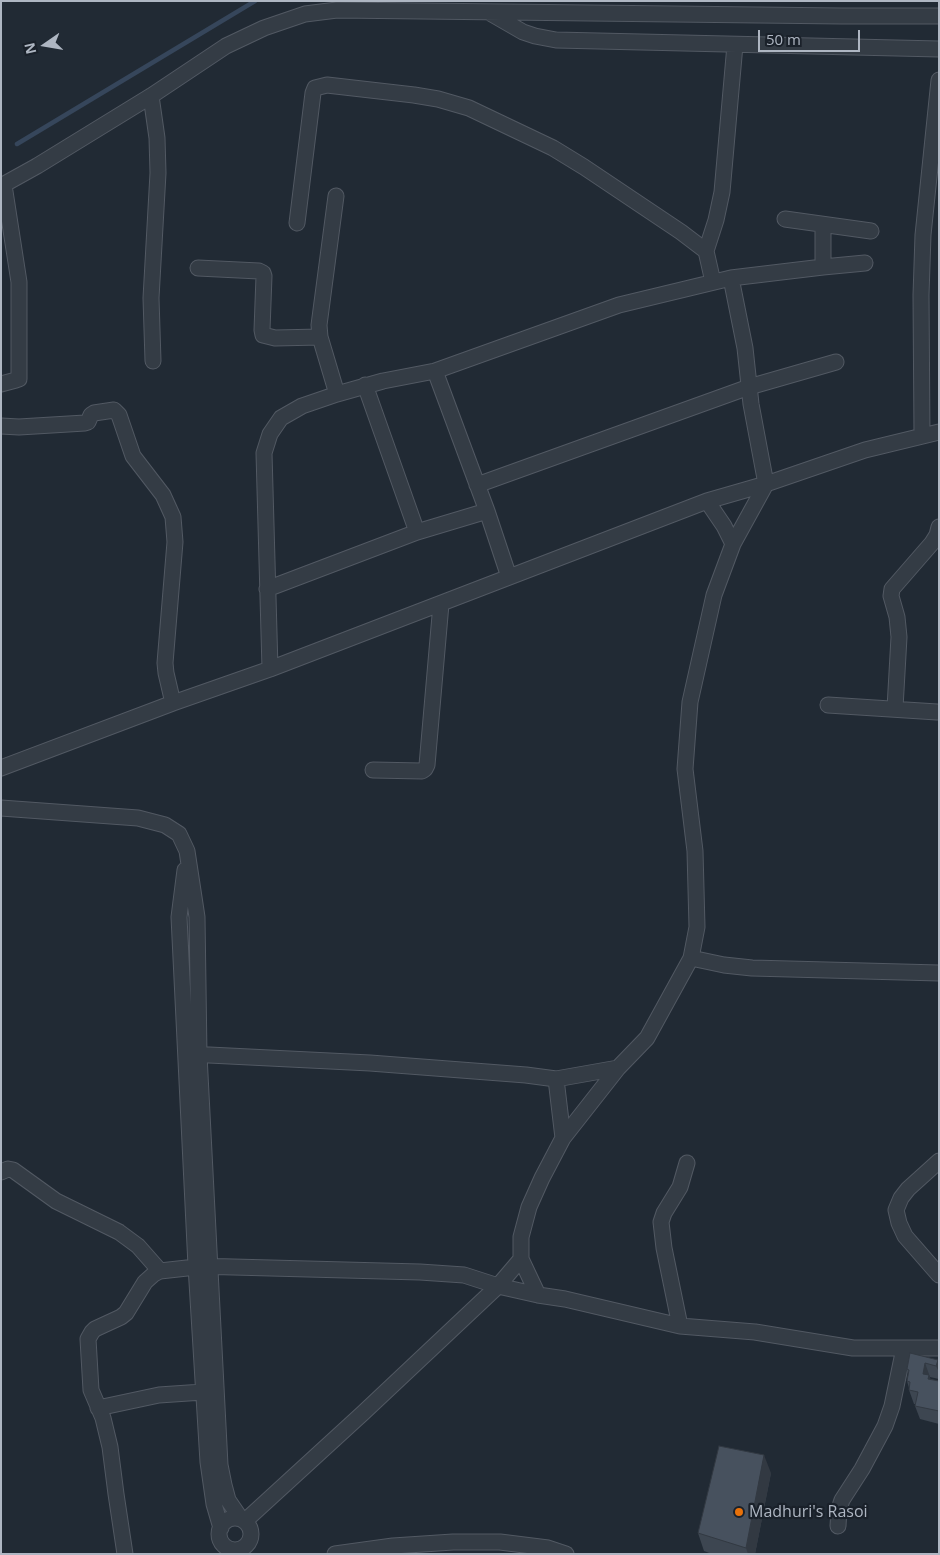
<!DOCTYPE html>
<style>
body{margin:0}
#map{position:relative;width:940px;height:1555px;overflow:hidden;background:#212a34;font-family:"Open Sans",sans-serif}
canvas{display:block}
.frame{position:absolute;inset:0;border:2px solid #aeb6c2;pointer-events:none}
.north{position:absolute;left:20px;top:20px;width:50px;height:50px;-webkit-text-stroke:4px #1a212a;paint-order:stroke;rotate:257deg;font-size:14px;font-weight:700;line-height:20px;text-align:center;color:#aeb6c2}
.north::after{content:'';display:block;margin:auto;width:18px;height:22px;background:#aeb6c2;clip-path:polygon(50% 0,100% 100%,50% 72%,0 100%)}
.scale{position:absolute;left:758px;top:30px;width:102px;height:22px;box-sizing:border-box;border:2px solid #aeb6c2;border-top:0;padding-left:6px;font-size:15px;line-height:18px;white-space:nowrap;color:#aeb6c2;-webkit-text-stroke:4px #1a212a;paint-order:stroke}
</style>
<div id="map">
<canvas width="940" height="1555"></canvas>
<div class="frame"></div>
<div class="north">N</div>
<div class="scale">50 m</div>
</div>
<script>
const ctx = document.querySelector('canvas').getContext('2d');
ctx.lineJoin = 'round';
const shape = rows => new Path2D(rows.map(r => 'M' + r).join(''));
function stroke(path, color, width, dash) { ctx.strokeStyle = color; ctx.lineWidth = width; ctx.lineCap = dash ? 'butt' : 'round'; ctx.setLineDash(dash || []); ctx.stroke(path); }
function fillPath(path, color) { ctx.fillStyle = color; ctx.fill(path, 'evenodd'); }
function label(font, color, halo, rows, align = 'center') {
  ctx.font = font + ' "Open Sans",sans-serif'; ctx.lineWidth = 4.5; ctx.setLineDash([]); ctx.textBaseline = 'middle'; ctx.strokeStyle = halo; ctx.fillStyle = color; for (const [text, x, y, turn = 0] of rows) {
    ctx.save(); ctx.translate(x, y); ctx.rotate((+turn || 0) * Math.PI / 180); ctx.textAlign = isNaN(turn) ? turn : align; if (halo) ctx.strokeText(text, 0, 0); ctx.fillText(text, 0, 0); ctx.restore();
  }
}
const stream = shape([
 [17,144,255,1]
]);
const minor = shape([
 [490,13,523,32,535,36,556,40,939,49],
 [151,96,157,138,158,173,151,298,153,361],
 [1,186,37,166,151,96,226,46,264,28,305,14,337,10,842,16,939,16],
 [336,196,319,325,320,337,337,394],
 [785,219,871,231],
 [297,223,313,93,315,88,327,85,414,95,438,99,469,108,553,148,584,167,681,232,706,251,713,282],
 [706,251,716,220,722,192,735,45],
 [823,267,823,225],
 [198,268,259,271,263,273,264,276,262,330,263,335,275,338,320,337],
 [731,278,823,267,865,263],
 [435,371,487,511,509,577],
 [1,384,16,380,19,379,19,282,4,185],
 [365,385,417,532],
 [1,426,19,427,85,423,88,422,91,415,94,413,114,410,119,415,133,456,163,495,173,517,175,542,165,663,166,673,173,703],
 [922,436,921,295,923,235,939,80],
 [477,485,749,387,836,362],
 [707,501,724,526,733,544],
 [267,589,417,532,487,511],
 [828,705,937,712],
 [895,708,899,637,897,617,891,596,892,589,932,543,937,535,939,527],
 [1,768,173,703,270,669,707,501,766,484,865,450,939,432],
 [373,770,422,771,425,769,427,765,441,604],
 [1,808,138,818,165,825,179,834,187,851,197,917,199,1055,220,1465,224,1485,228,1500,241,1519],
 [185,870,179,917,196,1266,208,1462,214,1504,221,1528],
 [691,958,724,965,752,968,939,973],
 [189,1054,370,1063,526,1075,556,1079,618,1068],
 [556,1079,563,1138],
 [939,1161,908,1189,901,1198,896,1210,899,1223,905,1236,939,1275],
 [1,1172,8,1169,13,1170,56,1201,119,1232,138,1246,160,1271],
 [521,1259,538,1295],
 [196,1266,420,1272,464,1275,498,1286,538,1295,565,1299,680,1326,755,1332,853,1348,939,1348],
 [680,1326,664,1248,661,1222,664,1213,680,1187,687,1163],
 [98,1408,159,1395,203,1392],
 '219 1534a16 16 0 1 1 32 0a16 16 0 1 1-32 0Z',
 [245,1521,363,1413,498,1286,521,1259,521,1237,529,1207,542,1178,563,1138,618,1068,647,1038,691,958,697,927,695,851,685,769,690,702,714,595,733,544,766,484,751,404,745,348,731,278,619,305,435,371,383,381,337,394,302,406,281,418,270,434,264,453,270,669],
 [838,1526,839,1509,842,1500,862,1469,885,1426,892,1406,904,1348],
 [125,1554,116,1494,110,1447,103,1418,91,1390,88,1339,92,1332,95,1329,121,1317,126,1313,145,1282,154,1274,160,1271,196,1267],
 [335,1554,393,1546,453,1542,500,1542,548,1548,566,1554]
]);
const wall = shape([
 [910,1353,939,1362,939,1379,930,1377,930,1379,939,1381,939,1424,920,1419,915,1406,915,1404,914,1404,909,1390,909,1388,907,1381,908,1374,907,1369],
 [771,1473,755,1554,712,1554,704,1551,698,1533]
]);
const shadedWall = shape([
 [938,1360,939,1362,939,1372,936,1366],
 [925,1363,930,1377,934,1389,923,1374],
 [764,1455,771,1473,755,1554,748,1554,746,1548]
]);
const building = shape([
 [910,1353,938,1360,936,1366,925,1363,923,1374,929,1375,928,1379,939,1381,939,1411,915,1406,918,1392,909,1390,910,1382,907,1381,909,1370,907,1369,910,1353],
 [719,1446,764,1455,746,1548,698,1533,719,1446]
]);
const markers = [
 [739,1512,5,"#e8710a"]
];
const poiNames = [
 ["Madhuri's Rasoi",749,1512]
];
stroke(stream, '#36465b', 4.5);
stroke(minor, '#525963', 17);
stroke(minor, '#343c45', 15);
fillPath(wall, '#3d4651');
fillPath(shadedWall, '#323942');
fillPath(building, '#47515e');
stroke(building, '#323942', 1);
for (const [x, y, r, color] of markers) { const dot = new Path2D(); dot.arc(x, y, r, 0, 2 * Math.PI); ctx.fillStyle = color; ctx.fill(dot); stroke(dot, '#1a212a', 2); }
label('16px', '#aeb6c2', '#1a212a', poiNames, 'left');
</script>
